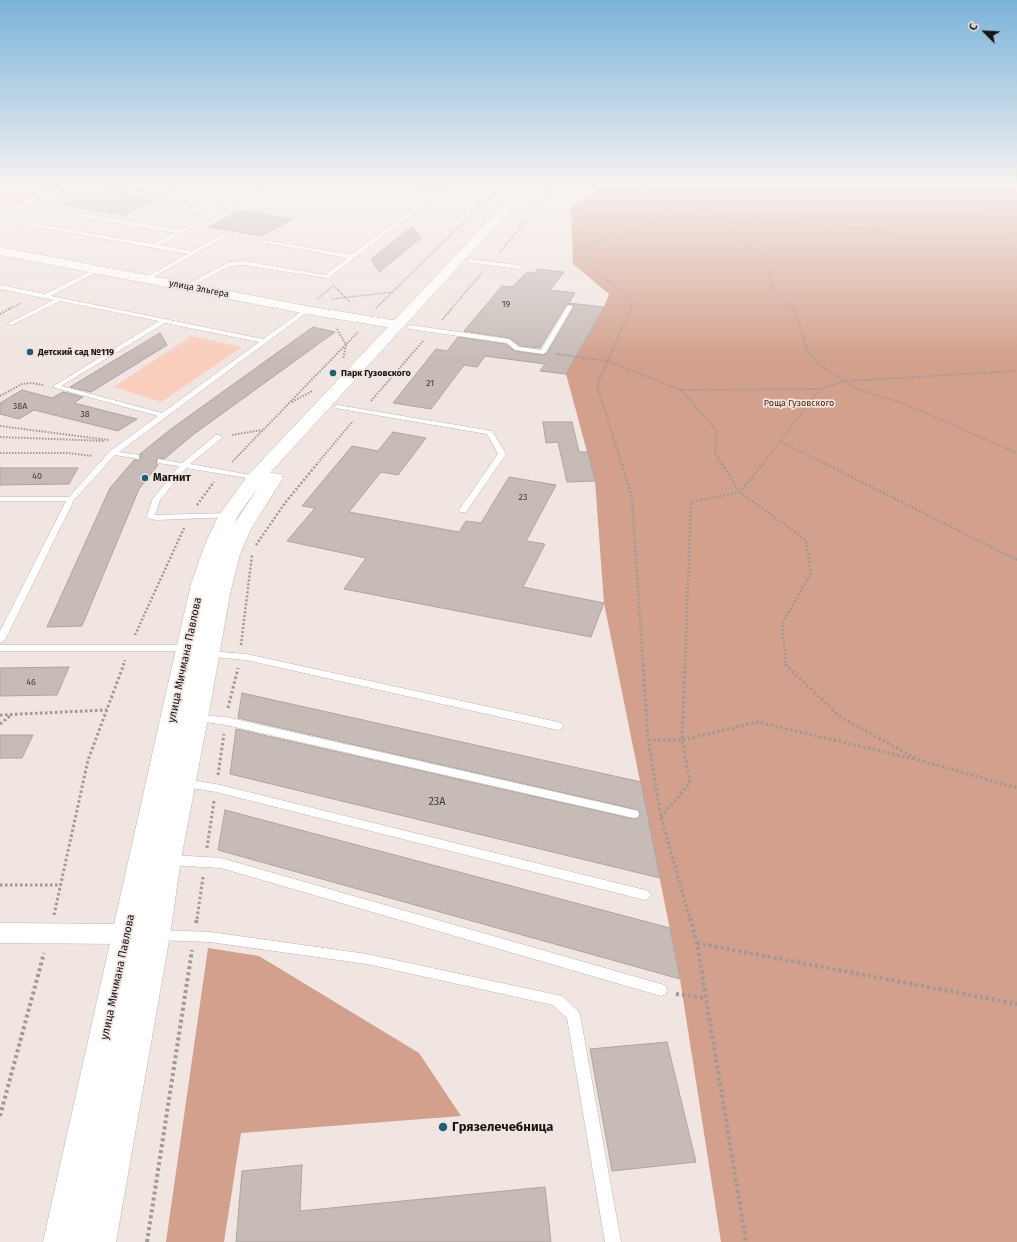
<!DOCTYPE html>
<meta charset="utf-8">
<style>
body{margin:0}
#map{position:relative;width:1017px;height:1242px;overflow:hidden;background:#f0e5e0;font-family:"Fira Sans",sans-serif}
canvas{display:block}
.north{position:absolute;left:965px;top:12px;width:40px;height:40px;-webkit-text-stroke:3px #f0e5e0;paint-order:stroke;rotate:294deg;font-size:11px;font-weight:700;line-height:16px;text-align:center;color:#181412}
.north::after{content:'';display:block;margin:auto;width:14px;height:18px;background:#181412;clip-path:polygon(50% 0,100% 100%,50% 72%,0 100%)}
</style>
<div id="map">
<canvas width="1017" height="1242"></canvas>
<div class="north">С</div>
</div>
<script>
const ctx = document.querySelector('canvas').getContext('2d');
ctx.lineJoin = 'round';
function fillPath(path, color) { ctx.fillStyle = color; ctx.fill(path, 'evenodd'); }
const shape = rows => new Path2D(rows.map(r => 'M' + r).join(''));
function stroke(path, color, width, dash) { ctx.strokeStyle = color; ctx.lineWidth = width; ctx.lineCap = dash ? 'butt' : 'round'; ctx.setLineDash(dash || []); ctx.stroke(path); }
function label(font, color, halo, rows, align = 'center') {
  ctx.font = font + ' "Fira Sans",sans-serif'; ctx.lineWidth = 3.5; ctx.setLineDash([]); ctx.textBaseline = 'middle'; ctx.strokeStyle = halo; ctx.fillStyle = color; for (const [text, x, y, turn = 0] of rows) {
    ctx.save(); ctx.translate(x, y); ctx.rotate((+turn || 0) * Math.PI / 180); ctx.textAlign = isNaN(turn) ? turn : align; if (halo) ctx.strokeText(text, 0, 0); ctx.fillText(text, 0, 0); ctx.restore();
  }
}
const green = shape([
 [0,186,56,186,19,202,0,197],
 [191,336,242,347,161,402,114,387]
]);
const forest = shape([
 [602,186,1017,186,1017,1242,721,1242,680,979,604,603,595,481,566,374,604,307,609,294,573,264,571,207],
 [208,948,259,956,419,1053,461,1116,241,1133,224,1242,166,1242]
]);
const building = shape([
 [69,186,113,186,110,190,111,191,148,198,154,201,125,215,62,205,77,198,58,195,58,192,69,186],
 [123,186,184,186,160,198,151,194,121,188,123,186],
 [240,210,292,219,262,236,209,227,240,210],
 [412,227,421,238,379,272,371,259,412,227],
 [538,269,564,272,550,290,575,293,569,303,604,307,566,374,540,371,545,364,485,356,477,367,464,365,431,409,393,403,436,349,447,351,458,337,506,344,515,351,543,355,547,353,574,307,573,305,567,304,540,348,520,346,509,338,464,331,502,286,512,287,527,272,535,273,538,269],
 [313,327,335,332,194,434,164,459,157,458,156,463,158,465,139,489,82,626,47,627,110,488,134,460,140,460,140,454,171,429,313,327],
 [160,333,167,345,91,392,70,387,160,333],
 [22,390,52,398,63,392,83,397,74,403,137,419,118,431,34,410,19,419,0,414,0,403,22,390],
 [543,422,572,422,579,452,588,452,595,481,567,482,558,442,546,443,543,422],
 [393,432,426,438,398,475,381,472,349,512,459,532,466,521,481,523,509,477,556,485,526,541,545,544,523,587,604,603,591,637,344,589,366,558,287,541,315,508,302,506,352,446,378,451,393,432],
 [0,468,78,468,69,484,0,485,0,468],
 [69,667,57,695,0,696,0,668,69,667],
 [242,693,641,782,660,878,230,774,236,729,634,819,638,818,640,814,639,811,634,809,238,718,242,693],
 [0,735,33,735,22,758,0,758,0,735],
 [225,810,670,928,680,979,218,850,225,810],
 [667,1042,696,1162,612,1171,590,1049,667,1042],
 [302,1165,300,1211,545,1187,551,1242,236,1242,242,1171,302,1165]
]);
const pathFar4 = shape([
 [614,186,581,208,584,261,633,303,630,309],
 [620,186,682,202,722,222,766,259,770,285,793,309],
 [656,186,680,201],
 [893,186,931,194,1000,213,1017,215],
 [913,186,925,191],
 [70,196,107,200],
 [722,222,732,220,857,228,920,237,991,237,1017,233],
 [584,246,647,226,682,202,763,186],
 [499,253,555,186],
 [334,286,350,302],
 [317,299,332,287],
 [332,299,393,292],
 [376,308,491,196],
 [9,309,21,303],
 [451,309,482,273]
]);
const pathFar3 = shape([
 [792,308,795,311,807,349,818,364,857,389,905,404,1017,453],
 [0,314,11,308],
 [442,320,452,308],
 [337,329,346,345,343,359],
 [556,354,607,361,681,390,819,389],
 [681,390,717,431,715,454,722,465],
 [0,396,22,384,31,383,44,385],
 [371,401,424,340],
 [292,402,312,391],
 [0,426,109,440],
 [232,435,262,430],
 [0,437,105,441],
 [781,442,828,465],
 [0,453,67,453,93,456],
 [232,462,358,332],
 [316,465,353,421],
 [622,465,597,385,631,308],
 [762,465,820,389,845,381,1017,371]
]);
const pathFar2 = shape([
 [622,464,632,498,643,665],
 [722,464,740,492,806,540,811,573,782,624,786,665],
 [826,464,1017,560],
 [197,505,214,482],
 [256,545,285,503,317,464],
 [135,635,184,528],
 [241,645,252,555],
 [123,665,125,660],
 [685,665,691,502,740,492,763,464]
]);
const pathFar1 = shape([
 [643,664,648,740,661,817,690,919],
 [785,664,840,717,919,760,1017,788],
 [228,708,238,668],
 [0,715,107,710],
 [0,724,10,716],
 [648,740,682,740,758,722,914,759],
 [218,775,224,734],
 [661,817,690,783,682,740,685,664],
 [207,848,214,801],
 [0,885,60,885],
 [54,915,88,760,124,664],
 [197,919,203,877]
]);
const path = shape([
 [690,918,697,943,746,1242],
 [196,923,197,918],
 [697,943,1017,1004],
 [676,994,705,998],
 [0,1116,44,953],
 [147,1242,192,950]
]);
const service = shape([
 [61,186,68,186,27,204,180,230,211,214,169,206,148,197,111,190,116,186,122,186,117,189,151,195,170,204,215,211,262,186,268,186,159,245,192,251,222,235,227,236,146,281,144,280,144,278,188,254,0,220,0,218,153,244,175,233,22,206,0,215,0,212,17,205,0,201,0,199,21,203,61,186],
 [398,186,410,186,437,191,446,186,453,186,439,193,328,278,243,265,230,266,188,288,183,287,229,262,243,261,325,275,348,258,261,242,264,240,351,255,433,193,398,186],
 [493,186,507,186,525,190,523,191,493,186],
 [469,259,518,265,521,267,518,269,467,262,467,260,469,259],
 [95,269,100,270,51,296,263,339,305,309,310,310,119,452,139,455,139,459,115,455,74,500,5,640,0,643,0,631,66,501,0,501,0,497,69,497,110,451,158,416,52,387,159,321,60,301,12,325,7,324,53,300,0,289,0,285,45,294,95,269],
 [165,323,259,342,162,413,61,386,165,323],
 [568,305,573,306,546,352,543,354,515,350,507,343,410,329,407,327,410,325,509,339,519,347,541,350,568,305],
 [337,405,492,431,506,454,466,512,460,512,459,510,498,454,487,434,335,408,334,407,337,405],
 [216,435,219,435,223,437,190,464,256,476,259,476,259,480,186,468,160,500,155,515,229,513,233,515,232,517,156,520,148,518,147,516,152,500,179,466,158,463,158,459,182,463,216,435],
 [0,645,188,645,193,648,188,651,0,651,0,645],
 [208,651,246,654,558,722,562,723,563,726,562,729,558,730,246,660,205,656,203,654,205,652,208,651],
 [196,715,226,717,634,810,638,811,639,814,638,817,634,818,226,725,192,720,191,718,192,716,196,715],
 [184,779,216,784,645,890,649,892,651,895,649,898,645,900,216,792,180,786,179,783,180,780,184,779],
 [170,855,221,858,661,984,666,986,667,990,666,994,661,996,221,868,170,865,166,863,164,860,166,857,170,855],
 [158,930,210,932,367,954,562,996,578,1011,580,1015,621,1242,605,1242,567,1018,553,1005,367,964,210,942,158,940,154,939,152,935,154,931,158,930]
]);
const minor = shape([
 [0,923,127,924,136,927,139,934,136,941,127,944,0,943,0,923]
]);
const tertiary = shape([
 [0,247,307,306,398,321,403,322,405,325,403,328,398,329,307,314,0,255,0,247]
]);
const secondary = shape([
 [521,186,532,186,270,473,281,474,283,478,252,527,240,554,230,594,208,718,181,859,170,935,116,1242,43,1242,161,715,191,584,206,542,219,515,249,474,521,186],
 [258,488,235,523,238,515,258,488]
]);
const markers = [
 [30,352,4,"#1c6173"],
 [333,373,4,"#1c6173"],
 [145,478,4,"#1c6173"],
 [443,1127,5,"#1c6173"]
];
const farStreetnames = [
 ["улица Эльгера",199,289,11]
];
const numberNames = [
 ["19",506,304],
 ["21",430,383],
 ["38А",20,406],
 ["38",85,414],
 ["40",37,476],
 ["23",523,497],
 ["46",31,682]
];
const farPoinames = [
 ["Детский сад №119",38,352],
 ["Парк Гузовского",341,373]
];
const farParknames = [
 ["Роща Гузовского",799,403]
];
const poiNames = [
 ["Магнит",153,478]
];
const streetNames = [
 ["улица Мичмана Павлова",185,660,-78],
 ["улица Мичмана Павлова",118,977,-78]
];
const nearNumbernames = [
 ["23А",437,802]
];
const nearPoinames = [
 ["Грязелечебница",452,1127]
];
fillPath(green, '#f9cebd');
fillPath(forest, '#d2a08c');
fillPath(building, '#c6bbb6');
stroke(building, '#afa4a0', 1);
stroke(service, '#c0b5b1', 1);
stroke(minor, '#c0b5b1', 1);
stroke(tertiary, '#c0b5b1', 1);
stroke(secondary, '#c0b5b1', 1);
stroke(pathFar4, '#a29995', 1.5, [1, 1]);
stroke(pathFar3, '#a29995', 2, [1.5, 1.5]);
stroke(pathFar2, '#a29995', 2.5, [2, 2]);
stroke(pathFar1, '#a29995', 3, [2.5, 2.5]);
stroke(path, '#a29995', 4, [3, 3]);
fillPath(service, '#fff');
fillPath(minor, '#fff');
fillPath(tertiary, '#fff');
fillPath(secondary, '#fff');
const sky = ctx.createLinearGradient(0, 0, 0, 360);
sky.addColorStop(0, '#7ab3d9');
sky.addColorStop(0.52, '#f8f3f1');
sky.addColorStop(1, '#f8f3f100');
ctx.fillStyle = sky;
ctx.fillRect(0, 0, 1017, 360);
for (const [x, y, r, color] of markers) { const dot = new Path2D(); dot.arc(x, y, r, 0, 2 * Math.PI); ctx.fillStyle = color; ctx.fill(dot); stroke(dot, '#f0e5e0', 1.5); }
label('9px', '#181412', '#f0e5e0', farStreetnames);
label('9px', '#443e3b', null, numberNames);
label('bold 9px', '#181412', '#f0e5e0', farPoinames, 'left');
label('9px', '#4b1d07', '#f0e5e0', farParknames);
label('bold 11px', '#181412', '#f0e5e0', poiNames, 'left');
label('11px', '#181412', '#f0e5e0', streetNames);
label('11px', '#443e3b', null, nearNumbernames);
label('bold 13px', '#181412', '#f0e5e0', nearPoinames, 'left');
</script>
